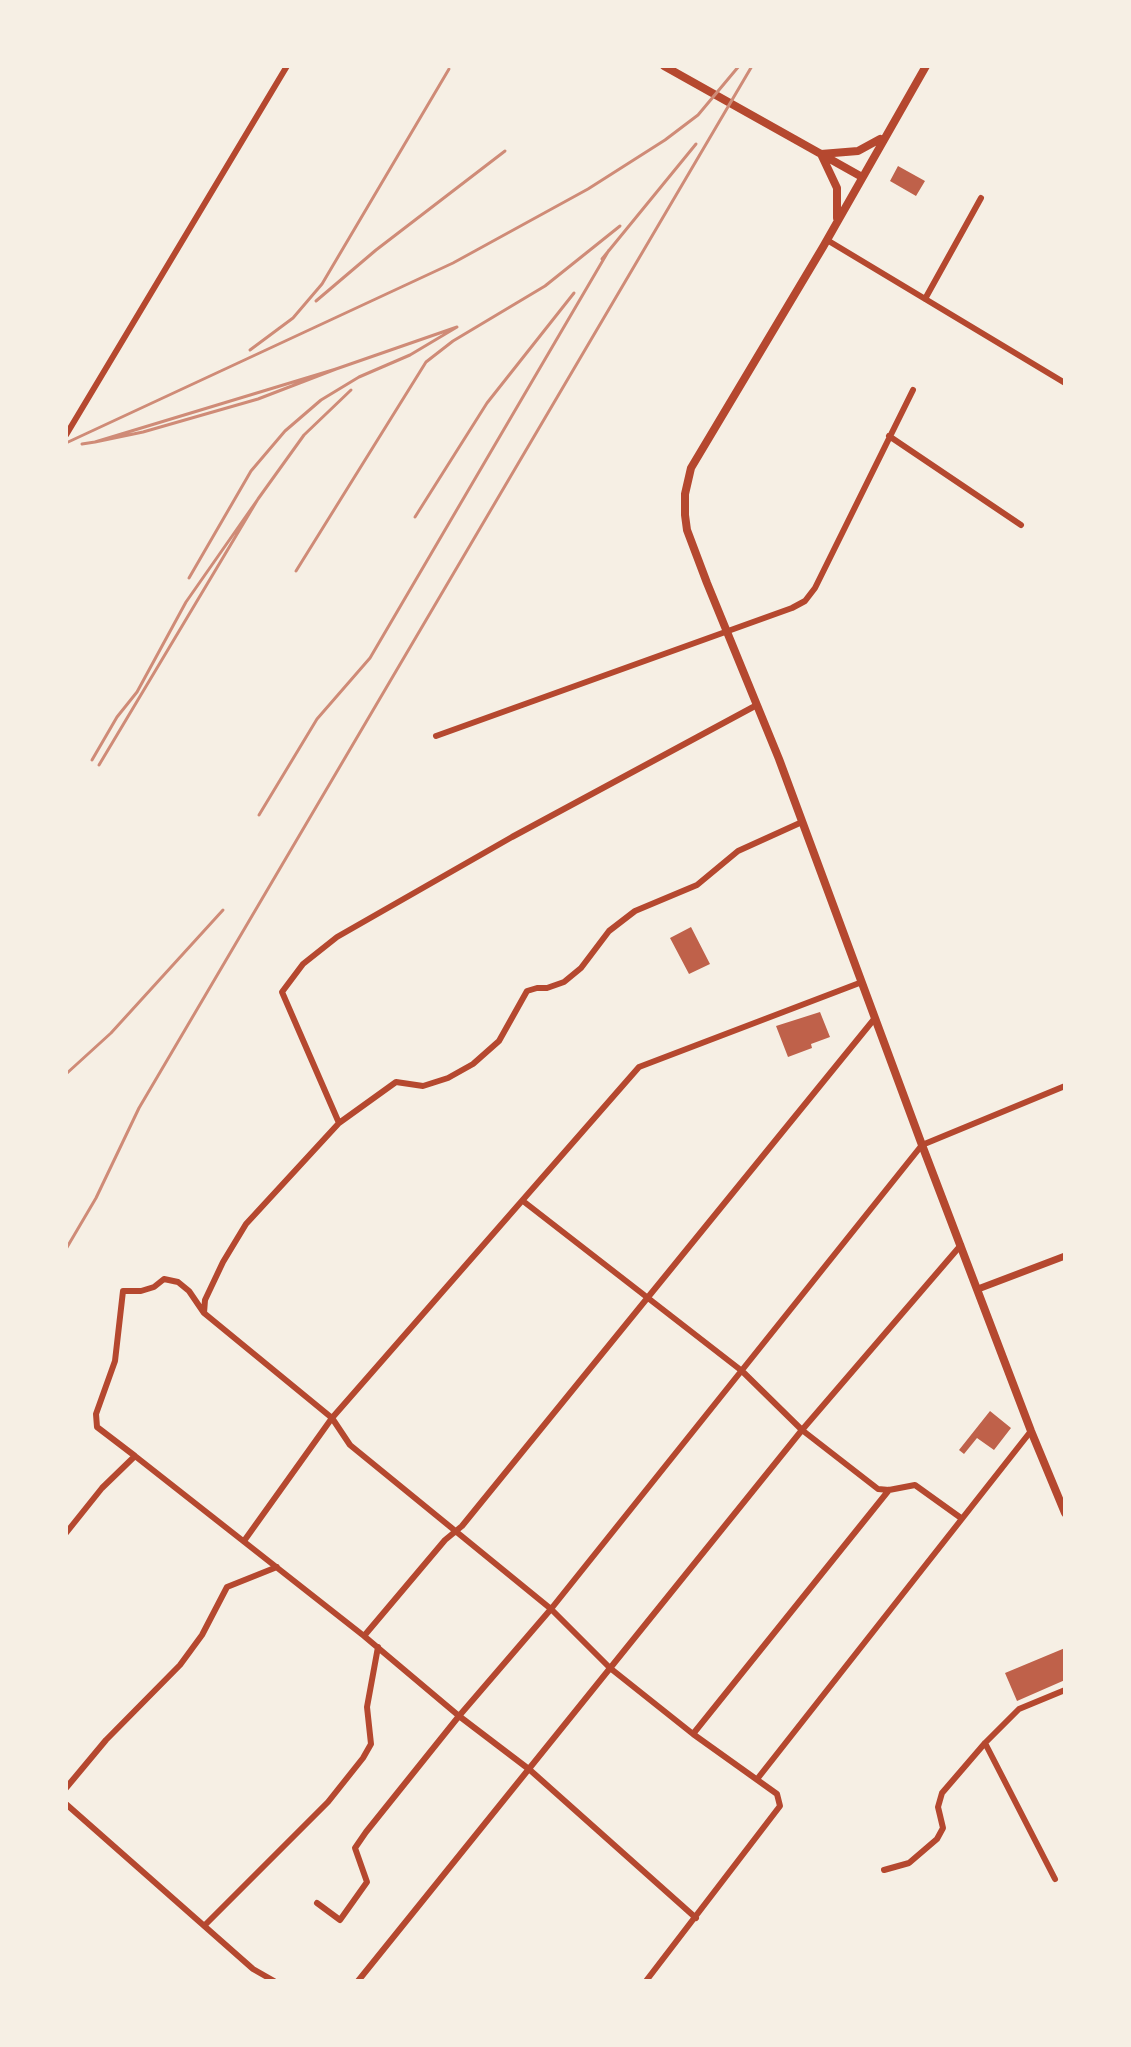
<!DOCTYPE html>
<style>
body{margin:0}
#map{position:relative;width:1131px;height:2047px;overflow:hidden;background:#f6efe4;font-family:Rubik,sans-serif}
canvas{display:block}
.frame{position:absolute;inset:0;border:68px solid #f6efe4;pointer-events:none}
</style>
<div id="map">
<canvas width="1131" height="2047"></canvas>
<div class="frame"></div>
</div>
<script>
const ctx = document.querySelector('canvas').getContext('2d');
ctx.lineJoin = 'round';
function fillPath(path, color) { ctx.fillStyle = color; ctx.fill(path, 'evenodd'); }
const shape = rows => new Path2D(rows.map(r => 'M' + r).join(''));
function stroke(path, color, width, dash) { ctx.strokeStyle = color; ctx.lineWidth = width; ctx.lineCap = dash ? 'butt' : 'round'; ctx.setLineDash(dash || []); ctx.stroke(path); }
const building = shape([
 [898,166,925,181,916,196,890,181],
 [691,927,710,964,689,974,670,938],
 [820,1012,830,1037,811,1044,812,1048,788,1057,776,1026],
 [990,1411,1011,1428,994,1450,977,1438,964,1454,959,1450],
 [1065,1648,1065,1680,1017,1701,1005,1673]
]);
const minor = shape([
 [827,240,1065,383],
 [925,299,981,198],
 [66,435,287,66],
 [889,436,1021,525],
 [436,736,792,608,805,601,815,588,913,390],
 [339,1123,396,1082,423,1086,448,1078,473,1064,499,1041,527,991,537,988,547,988,564,982,581,968,609,931,635,911,697,885,738,851,802,822],
 [523,1201,742,1371,802,1430,878,1489,889,1490,915,1485,961,1518],
 [204,1313,332,1418,350,1445,551,1609,610,1668,693,1734,777,1794,780,1806,646,1981],
 [135,1456,364,1636,459,1716,530,1770,696,1918],
 [66,1533,102,1488,135,1456,97,1427,96,1414,115,1361,123,1291,141,1291,154,1287,164,1279,178,1282,189,1291,204,1313,205,1300,223,1262,246,1224,339,1123,282,992,303,964,337,937,512,837,755,706],
 [244,1541,332,1418,639,1067,862,982],
 [364,1636,445,1540,462,1526,875,1018],
 [693,1734,889,1490],
 [985,1743,1055,1879],
 [758,1778,1031,1431],
 [66,1788,106,1740,180,1665,202,1635,227,1587,277,1567],
 [66,1804,253,1969,274,1981],
 [884,1870,909,1863,937,1839,943,1828,938,1807,942,1793,985,1743,1019,1709,1065,1690],
 [317,1903,340,1920,367,1882,355,1848,366,1832,459,1716,551,1609,922,1145,1065,1086],
 [205,1925,328,1802,363,1758,371,1744,367,1707,378,1647],
 [358,1981,802,1430,961,1245]
]);
const tertiary = shape([
 [978,1289,1065,1256]
]);
const secondary = shape([
 [664,66,862,177],
 [926,66,823,247,691,468,685,494,685,515,687,530,707,583,779,759,922,1145,1031,1431,1065,1513],
 [837,218,837,188,821,154,858,151,880,139]
]);
const rail = shape([
 [602,259,696,144],
 [316,301,376,250,505,151],
 [250,350,293,318,322,284,449,69],
 [66,443,453,263,588,189,665,140,698,115,739,66],
 [82,444,95,442,143,432,258,399,336,369,95,442],
 [258,499,304,435,351,390],
 [415,517,487,403,574,293],
 [296,571,426,362,453,341,545,286,620,226],
 [189,578,251,471,285,431,321,400,359,377,410,355,457,327,336,369],
 [92,760,117,717,137,692,186,602,258,499,99,765],
 [259,815,317,719,370,658,609,250],
 [66,1074,111,1033,223,910],
 [66,1249,96,1198,139,1108,752,66]
]);
fillPath(building, '#bf614a');
stroke(minor, '#b5482f', 6);
stroke(tertiary, '#b5482f', 7);
stroke(secondary, '#b5482f', 8);
stroke(rail, '#cf8b77', 3);
</script>
